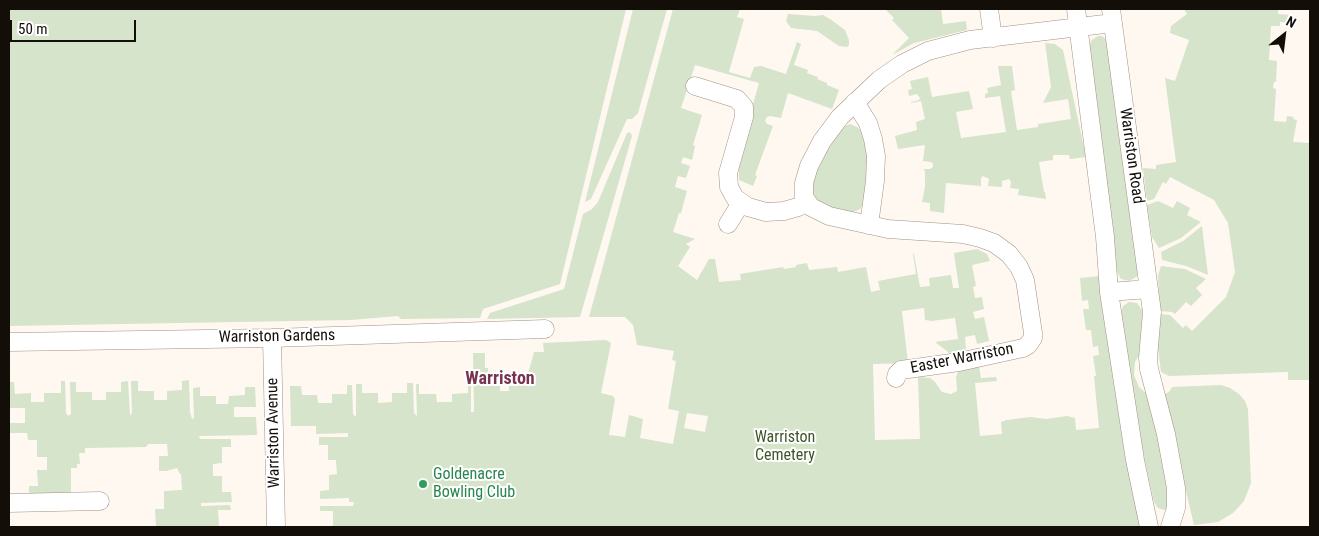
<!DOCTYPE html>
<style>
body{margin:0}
#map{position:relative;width:1319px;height:536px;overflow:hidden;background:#fff8f1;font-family:"Roboto Condensed",sans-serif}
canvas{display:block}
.frame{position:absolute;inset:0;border:10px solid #130e08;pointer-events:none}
.north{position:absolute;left:1259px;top:10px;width:50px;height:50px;-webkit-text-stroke:4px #fff;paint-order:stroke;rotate:29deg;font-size:14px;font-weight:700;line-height:20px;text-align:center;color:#130e08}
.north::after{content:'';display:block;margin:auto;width:18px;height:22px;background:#130e08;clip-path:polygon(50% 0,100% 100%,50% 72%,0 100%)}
.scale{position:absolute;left:10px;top:20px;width:126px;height:22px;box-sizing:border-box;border:2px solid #130e08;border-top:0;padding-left:6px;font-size:15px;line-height:18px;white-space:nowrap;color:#130e08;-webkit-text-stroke:4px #fff;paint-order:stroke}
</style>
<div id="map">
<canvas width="1319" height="536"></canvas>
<div class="frame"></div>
<div class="north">N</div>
<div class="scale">50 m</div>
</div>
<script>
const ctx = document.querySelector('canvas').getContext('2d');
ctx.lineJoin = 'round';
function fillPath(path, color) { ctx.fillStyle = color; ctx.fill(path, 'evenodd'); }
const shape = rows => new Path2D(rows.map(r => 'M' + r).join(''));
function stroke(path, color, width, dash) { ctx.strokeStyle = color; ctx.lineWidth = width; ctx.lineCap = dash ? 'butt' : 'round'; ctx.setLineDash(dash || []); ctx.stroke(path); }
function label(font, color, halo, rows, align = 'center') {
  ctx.font = font + ' "Roboto Condensed",sans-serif'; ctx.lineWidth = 4; ctx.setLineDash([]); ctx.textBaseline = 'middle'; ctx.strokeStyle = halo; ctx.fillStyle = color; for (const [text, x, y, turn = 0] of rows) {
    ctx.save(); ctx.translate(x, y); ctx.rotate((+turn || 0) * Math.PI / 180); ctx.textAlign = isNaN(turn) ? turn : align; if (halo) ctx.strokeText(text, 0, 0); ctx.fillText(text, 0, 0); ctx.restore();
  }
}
const green = shape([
 [9,9,626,9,560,284,483,309,480,318,401,319,398,316,351,320,9,326],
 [633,9,667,9,638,113,632,119,627,119,591,199,585,202],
 [673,9,740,9,737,17,744,19,729,72,750,78,754,67,761,66,786,74,797,42,801,44,794,65,808,70,807,73,818,77,817,79,827,83,827,85,839,90,832,109,788,93,781,118,770,116,767,117,765,121,767,124,773,126,755,175,757,176,753,186,739,180,739,153,759,83,695,65,681,108,702,115,693,145,695,146,692,160,683,157,681,163,690,166,686,178,678,176,675,187,687,191,681,213,679,213,673,232,695,239,686,244,690,247,678,266,697,280,709,259,715,259,719,282,741,280,740,274,783,267,784,269,796,267,796,265,807,263,809,270,837,267,838,272,866,267,871,292,880,290,878,281,916,274,913,254,914,254,920,287,930,286,929,278,951,275,953,288,959,288,954,253,977,249,987,254,990,261,972,265,976,286,973,287,975,298,982,297,984,309,973,312,975,319,984,317,989,341,977,344,975,335,965,337,966,351,952,355,935,342,958,339,955,318,932,321,925,320,924,308,902,311,908,363,873,364,875,440,920,439,918,377,930,378,935,382,942,392,951,394,957,391,956,377,958,372,961,370,979,366,981,378,996,377,997,381,975,383,980,436,1002,434,1001,422,1007,420,1030,417,1046,419,1067,416,1075,418,1076,430,1099,428,1094,376,1096,376,1093,356,1099,355,1098,346,1093,347,1091,330,1086,330,1083,309,1089,309,1088,300,1082,301,1080,278,1101,276,1142,527,333,527,333,511,320,511,320,506,353,506,354,502,349,502,349,498,320,499,320,491,329,490,329,475,337,474,336,460,328,460,328,445,319,445,319,437,348,437,348,433,316,434,316,426,291,426,290,386,301,386,302,395,317,395,318,403,332,403,332,394,347,394,347,385,352,385,353,414,356,417,356,384,362,384,362,393,378,393,378,403,392,402,392,393,407,393,407,383,413,383,414,413,417,416,416,384,419,384,419,394,436,394,437,402,452,402,452,394,468,393,468,383,471,384,471,412,474,412,473,353,485,353,485,368,488,368,488,385,500,386,500,391,509,391,509,386,525,385,534,352,544,352,543,343,606,340,611,343,601,393,613,396,615,399,609,435,625,437,629,415,643,419,640,438,673,444,679,411,668,409,676,361,672,360,674,351,637,345,633,325,625,317,589,317],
 [687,413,708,416,705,432,684,428],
 [885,9,941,9,943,24,966,21,967,30,914,43,894,54,893,54,909,38,892,20,894,18],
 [1184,9,1269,9,1278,10,1278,14,1291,15,1291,19,1295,19,1294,23,1280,22,1280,26,1271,26,1269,60,1277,61,1276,82,1274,82,1273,88,1276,89,1274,121,1286,122,1287,116,1294,117,1293,119,1297,120,1293,142,1310,143,1310,380,1288,380,1288,372,1169,376,1161,372,1157,341,1160,314,1170,315,1183,328,1186,325,1192,331,1226,297,1235,272,1228,223,1214,200,1170,177,1166,184,1163,182,1154,199,1147,201,1143,168,1156,169,1156,165,1176,162,1165,78,1175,81,1189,40,1170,33,1171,26,1187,14],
 [788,14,815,16,823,15,830,19,845,30,849,40,849,45,847,47,839,46,817,31,791,28,786,21],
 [1098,36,1102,36,1108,41,1139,274,1136,277,1129,281,1121,279,1117,272,1089,47,1091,41],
 [1045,43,1055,44,1063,50,1086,157,1070,159,1069,155,1053,155,1053,160,1039,162,1044,192,1045,192,1046,199,1018,195,1019,189,1010,188,1011,182,1009,179,1002,181,1002,187,988,186,989,179,983,176,981,178,981,186,946,183,944,213,930,211,930,203,922,202,925,187,925,171,923,169,930,169,933,167,933,164,931,162,923,161,925,145,898,149,895,136,917,130,916,122,925,119,921,101,911,103,911,102,919,100,920,98,917,94,909,96,908,90,912,89,910,81,928,77,932,97,969,91,973,109,956,112,961,138,1006,132,1000,96,985,98,985,94,988,93,987,88,1001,85,998,66,1012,66,1015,90,1011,91,1017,130,1038,127,1038,124,1071,119,1068,99,1043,103,1051,87],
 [850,124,857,127,863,132,869,156,864,204,860,209,851,213,829,209,815,199,812,188,816,173,828,146,843,127],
 [630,132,632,136,580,317,487,319,490,313,564,289,583,214,592,209,598,202,627,133],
 [1158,201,1173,208,1177,201,1190,208,1187,215,1201,222,1181,238,1159,248,1152,237,1147,205],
 [1202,226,1208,275,1186,266,1162,260,1161,252,1183,241],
 [1161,266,1185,269,1206,279,1196,288,1202,295,1191,306,1186,302,1175,314,1172,312,1160,311,1158,276],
 [1129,302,1137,303,1142,310,1142,350,1135,362,1134,375,1139,387,1148,395,1151,404,1171,501,1168,508,1164,510,1158,508,1154,502,1135,415,1121,312,1123,306],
 [189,380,190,412,192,419,194,418,193,388,200,387,200,396,216,396,216,404,228,404,229,396,245,395,245,387,255,387,256,407,234,407,234,417,256,417,257,435,199,436,200,439,231,439,231,447,222,447,222,463,213,464,213,476,222,476,222,492,231,492,232,502,201,503,201,506,230,505,231,510,218,510,219,527,156,527,155,509,164,509,164,491,182,490,181,474,180,474,177,468,166,471,159,471,159,456,168,456,167,444,148,444,146,447,85,448,85,453,79,453,80,464,77,464,77,468,71,468,71,493,29,493,29,486,38,486,37,470,47,470,47,457,37,457,37,440,28,440,27,433,9,433,9,423,25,423,25,408,9,408,9,382,14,382,15,394,31,393,31,402,44,402,44,393,61,393,61,381,65,381,66,413,68,416,71,414,70,382,76,382,76,392,92,392,92,400,106,400,106,392,121,392,121,382,128,381,130,416,132,413,131,381,138,381,138,391,154,391,154,400,167,400,167,391,182,390,182,381],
 [1221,385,1230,388,1239,394,1245,401,1248,409,1251,483,1244,501,1233,513,1218,522,1194,525,1179,462,1165,394,1170,391,1172,387]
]);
const minor = shape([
 [989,9,993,38],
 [1076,9,1105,237,1109,292,1135,460,1149,527],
 [1111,9,1152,312,1148,358,1149,369,1166,434,1176,488,1176,508,1170,527],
 [695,86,737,99,744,107,744,117,728,173,729,187,735,198,748,207,766,212,784,211,798,207,806,202],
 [855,102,868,123,873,139,876,156,875,181,869,225],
 [728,224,741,203],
 [1109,292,1149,289],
 [272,338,276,527],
 [9,342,272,338,545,329],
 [896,378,897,374,901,370,959,362,1023,348,1028,345,1033,338,1033,333,1025,280,1019,267,1009,254,994,243,980,238,963,234,888,229,829,216,811,207,804,197,804,183,809,166,822,141,840,117,879,80,902,64,928,51,970,40,1113,23],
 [9,503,100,501]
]);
const markers = [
 [423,484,5,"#2e9e5b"]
];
const streetNames = [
 ["Warriston Road",1131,156,82],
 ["Warriston Gardens",277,337,-1],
 ["Easter Warriston",962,359,-11],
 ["Warriston Avenue",274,433,-91]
];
const parkNames = [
 ["Warriston",785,438],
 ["Cemetery",785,456]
];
const leisureNames = [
 ["Goldenacre",433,475],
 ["Bowling Club",433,493]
];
const neighbourhoodNames = [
 ["Warriston",500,379]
];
fillPath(green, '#d5e4ca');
stroke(minor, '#a19180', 19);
stroke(minor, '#fff', 18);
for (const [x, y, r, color] of markers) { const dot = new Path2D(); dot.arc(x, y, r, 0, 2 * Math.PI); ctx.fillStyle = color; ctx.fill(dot); stroke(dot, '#fff', 2); }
label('16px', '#130e08', '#fff', streetNames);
label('16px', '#3e5427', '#fff', parkNames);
label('16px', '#27864d', '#fff', leisureNames, 'left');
label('bold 18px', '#78344e', '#fff', neighbourhoodNames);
</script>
